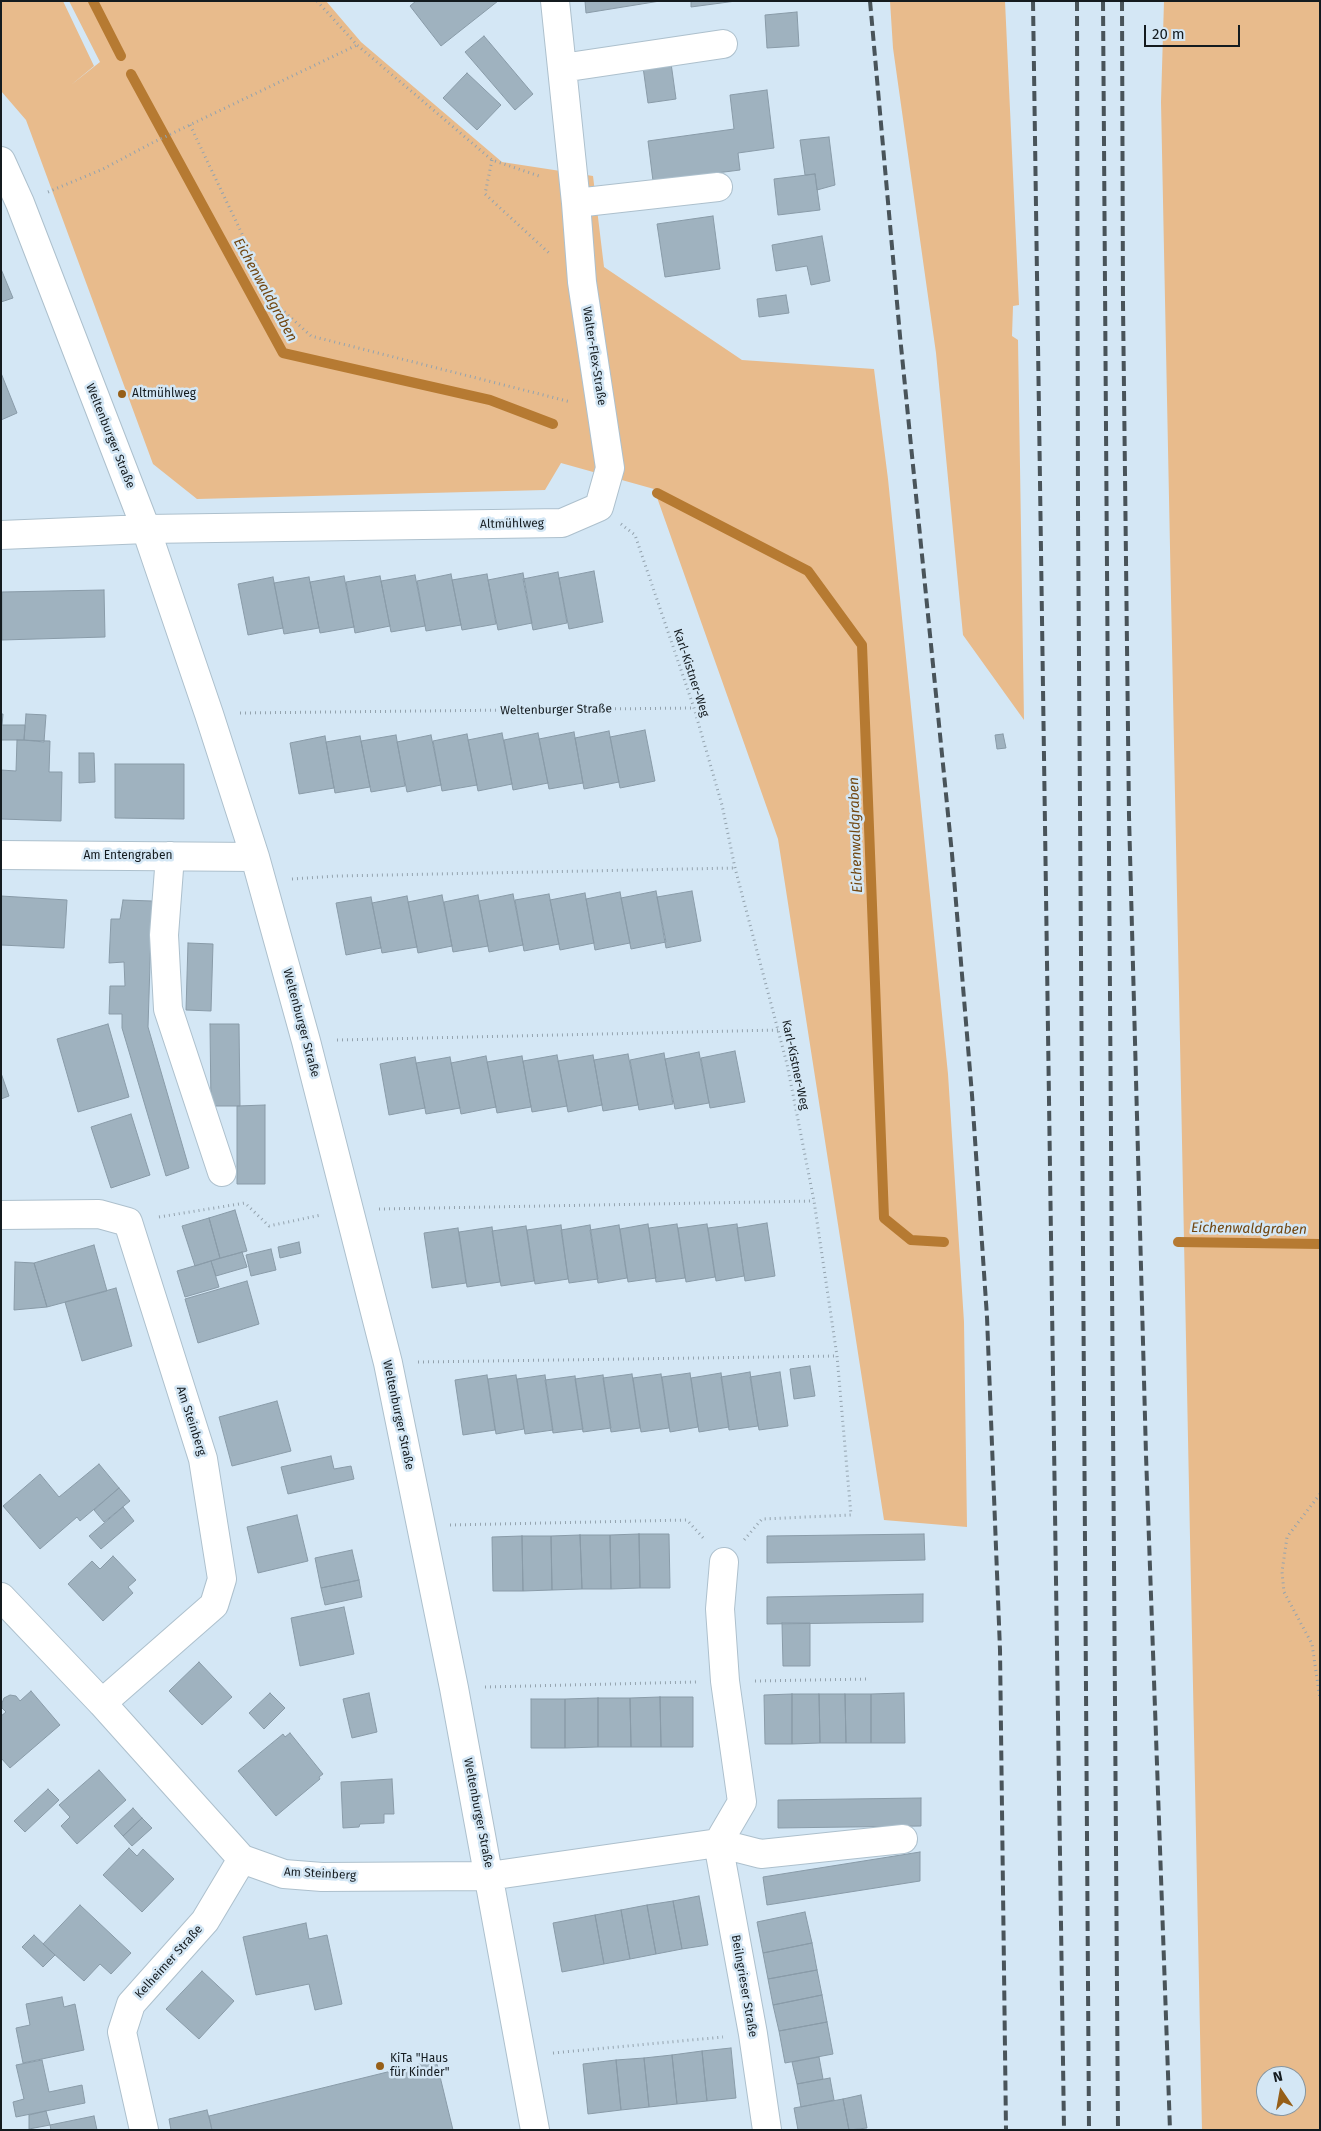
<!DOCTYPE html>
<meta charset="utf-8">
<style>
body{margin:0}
#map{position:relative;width:1321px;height:2131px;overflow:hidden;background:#d4e7f5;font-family:"Fira Sans",sans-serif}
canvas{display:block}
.frame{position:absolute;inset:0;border:2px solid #141b1f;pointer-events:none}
.north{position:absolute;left:1256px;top:2066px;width:50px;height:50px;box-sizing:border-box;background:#d4e7f5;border:1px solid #87959f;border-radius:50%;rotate:348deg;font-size:14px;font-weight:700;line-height:20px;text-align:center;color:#141b1f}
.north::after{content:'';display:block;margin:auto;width:18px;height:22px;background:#965f18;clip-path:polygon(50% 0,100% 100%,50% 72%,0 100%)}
.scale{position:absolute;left:1144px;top:25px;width:96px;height:22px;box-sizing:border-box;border:2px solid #141b1f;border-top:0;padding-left:6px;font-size:15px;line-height:18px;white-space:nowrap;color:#141b1f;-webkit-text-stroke:4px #d4e7f5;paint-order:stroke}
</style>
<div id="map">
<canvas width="1321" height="2131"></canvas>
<div class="frame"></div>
<div class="north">N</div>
<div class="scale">20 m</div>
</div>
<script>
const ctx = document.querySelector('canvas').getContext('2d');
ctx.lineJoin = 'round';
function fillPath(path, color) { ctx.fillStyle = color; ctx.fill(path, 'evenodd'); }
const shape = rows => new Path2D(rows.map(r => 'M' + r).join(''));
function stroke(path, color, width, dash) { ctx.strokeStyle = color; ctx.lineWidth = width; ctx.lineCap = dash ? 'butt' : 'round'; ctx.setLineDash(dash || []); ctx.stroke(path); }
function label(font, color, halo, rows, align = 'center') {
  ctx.font = font + ' "Fira Sans",sans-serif'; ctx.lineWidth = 5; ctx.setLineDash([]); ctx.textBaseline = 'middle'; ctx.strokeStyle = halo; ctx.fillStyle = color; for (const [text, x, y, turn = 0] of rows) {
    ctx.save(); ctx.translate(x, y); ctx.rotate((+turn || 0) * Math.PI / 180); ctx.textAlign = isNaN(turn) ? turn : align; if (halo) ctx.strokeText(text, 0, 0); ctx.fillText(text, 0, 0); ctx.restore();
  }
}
const green = shape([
 [1,1,63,1,94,66,71,85,100,62,69,1,326,1,361,42,502,162,593,176,604,267,742,360,874,369,888,479,948,1074,964,1322,967,1527,884,1520,778,839,654,489,561,463,545,490,197,499,153,464,26,120,1,91],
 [890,1,1005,1,1019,305,1013,306,1012,336,1018,340,1024,720,963,635,936,353,893,48],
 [1164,1,1320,1,1320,2130,1202,2130,1161,102],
 [1266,2076,1296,2076,1296,2106,1266,2106]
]);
const stream = shape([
 [93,1,121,56],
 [131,74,283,353,490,400,553,424],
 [657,493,808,571,862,645,884,1218,911,1240,944,1242],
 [1178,1242,1320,1244]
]);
const building = shape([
 [416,1,498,1,441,46,410,6,416,1],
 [585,1,660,1,586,13,585,1],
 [691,1,736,1,691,7,691,1],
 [797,12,799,46,767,48,765,15,797,12],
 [484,36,533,94,515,110,465,52,484,36],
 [671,63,676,99,648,103,643,67,671,63],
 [467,73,501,105,477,130,443,98,467,73],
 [767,90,774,148,738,153,740,170,653,181,648,141,734,129,730,95,767,90],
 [829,137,835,185,817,190,815,174,805,175,800,140,829,137],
 [815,174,820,210,778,215,774,179,815,174],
 [713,216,720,269,665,277,657,224,713,216],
 [822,236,830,281,811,285,807,266,776,271,772,245,822,236],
 [1,269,13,298,1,302,1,269],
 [786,295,789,313,759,317,757,299,786,295],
 [1,373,17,413,1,420,1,373],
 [594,571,603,622,569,629,559,578,594,571],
 [558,572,567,623,533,630,523,579,558,572],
 [523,573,532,623,498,630,488,580,523,573],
 [451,574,461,625,426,631,417,581,451,574],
 [487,574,496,624,462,630,452,580,487,574],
 [415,575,425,626,391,632,381,581,415,575],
 [344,576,354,627,320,633,310,582,344,576],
 [380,576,390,626,355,633,346,582,380,576],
 [273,577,283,628,248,635,238,584,273,577],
 [309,577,319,628,284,634,274,583,309,577],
 [104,590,105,637,2,640,2,592,104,590],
 [1,714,3,714,2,725,25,725,24,740,1,740,1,714],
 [26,714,46,715,44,742,24,740,26,714],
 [645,730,655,781,620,788,610,737,645,730],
 [609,731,619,782,584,789,575,738,609,731],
 [574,732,583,783,549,789,539,739,574,732],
 [502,733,512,784,478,791,468,740,502,733],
 [538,733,548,783,513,790,504,740,538,733],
 [467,734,477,785,442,791,433,741,467,734],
 [1003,734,1006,748,997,749,995,735,1003,734],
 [396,735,405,786,371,792,361,741,396,735],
 [431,735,441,785,407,792,397,742,431,735],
 [325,736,334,788,299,794,290,743,325,736],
 [360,736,370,787,335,793,326,742,360,736],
 [17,740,50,741,49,772,62,772,61,821,1,819,1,770,16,771,17,740],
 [79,753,94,753,95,782,79,783,79,753],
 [115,764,184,764,184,819,115,818,115,764],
 [656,891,666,942,631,949,621,898,656,891],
 [692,891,701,941,666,948,657,897,692,891],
 [620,892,630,943,595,950,586,899,620,892],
 [585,893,594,943,560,950,550,900,585,893],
 [513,894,523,945,489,952,479,901,513,894],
 [549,894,559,944,524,951,515,900,549,894],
 [442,895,452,946,418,953,408,902,442,895],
 [478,895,488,946,453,952,444,902,478,895],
 [1,896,67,900,64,948,1,945,1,896],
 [407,896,417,947,382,953,372,903,407,896],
 [371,897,381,948,346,955,336,903,371,897],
 [123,900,152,901,148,1027,189,1168,166,1176,122,1028,122,1014,109,1014,110,986,125,986,124,962,109,963,111,919,120,919,123,900],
 [188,943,213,944,211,1011,186,1010,188,943],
 [108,1024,129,1097,78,1112,57,1039,108,1024],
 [210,1024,239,1024,240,1106,211,1106,210,1024],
 [735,1051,745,1102,710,1108,701,1058,735,1051],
 [699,1052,709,1103,675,1109,665,1059,699,1052],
 [664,1053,673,1104,639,1110,630,1060,664,1053],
 [628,1054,638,1105,603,1111,594,1060,628,1054],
 [557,1055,567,1106,532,1112,523,1061,557,1055],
 [593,1055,602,1105,568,1112,558,1061,593,1055],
 [486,1056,496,1107,461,1114,451,1063,486,1056],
 [522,1056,531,1107,497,1113,487,1062,522,1056],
 [415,1057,425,1108,389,1115,380,1064,415,1057],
 [450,1057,460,1108,426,1114,416,1063,450,1057],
 [1,1073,9,1096,1,1099,1,1073],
 [265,1105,265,1184,237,1184,237,1106,265,1105],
 [131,1114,150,1175,111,1188,91,1127,131,1114],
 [235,1210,247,1251,220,1258,209,1218,235,1210],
 [209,1218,220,1258,195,1266,182,1226,209,1218],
 [767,1223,775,1276,745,1281,737,1228,767,1223],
 [648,1224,656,1278,628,1282,620,1229,648,1224],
 [677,1224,685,1278,656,1282,649,1228,677,1224],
 [707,1224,715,1277,686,1282,678,1228,707,1224],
 [737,1224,744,1276,716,1281,708,1228,737,1224],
 [561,1225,568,1279,535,1284,527,1230,561,1225],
 [590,1225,598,1279,569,1283,561,1230,590,1225],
 [619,1225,627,1278,598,1283,590,1230,619,1225],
 [526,1226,534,1281,501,1286,492,1231,526,1226],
 [492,1227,500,1282,467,1287,459,1232,492,1227],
 [458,1228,466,1283,432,1288,424,1233,458,1228],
 [299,1242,301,1253,280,1258,278,1247,299,1242],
 [94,1245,107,1291,47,1307,34,1263,94,1245],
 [271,1249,276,1270,251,1276,246,1255,271,1249],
 [242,1252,247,1267,216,1276,211,1261,242,1252],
 [211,1261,219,1287,185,1297,177,1271,211,1261],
 [15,1262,34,1263,47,1307,14,1310,15,1262],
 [247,1281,259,1324,198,1343,185,1299,247,1281],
 [116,1288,132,1346,82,1361,65,1302,116,1288],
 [810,1366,815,1396,794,1399,790,1369,810,1366],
 [750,1372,758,1426,729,1430,721,1377,750,1372],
 [780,1372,788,1426,759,1430,750,1377,780,1372],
 [690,1373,698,1427,670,1432,662,1377,690,1373],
 [721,1373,729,1427,699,1432,691,1378,721,1373],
 [632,1374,640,1428,611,1432,603,1378,632,1374],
 [661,1374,669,1428,641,1432,633,1378,661,1374],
 [487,1375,495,1430,463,1435,455,1380,487,1375],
 [516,1375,524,1429,496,1434,488,1379,516,1375],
 [545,1375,553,1430,525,1434,517,1379,545,1375],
 [603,1375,611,1428,583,1432,575,1379,603,1375],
 [575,1376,583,1429,553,1433,545,1380,575,1376],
 [277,1401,291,1451,232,1466,219,1417,277,1401],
 [331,1456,334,1469,351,1466,354,1479,288,1494,281,1467,331,1456],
 [99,1464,119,1488,80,1521,77,1517,40,1549,3,1506,40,1474,59,1497,99,1464],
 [119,1488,130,1501,104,1522,94,1510,119,1488],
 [123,1507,134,1521,101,1549,89,1536,123,1507],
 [297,1515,308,1561,258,1573,247,1527,297,1515],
 [639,1534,669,1534,670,1588,640,1588,639,1534],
 [639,1534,640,1588,611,1589,610,1535,639,1534],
 [924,1534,925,1560,767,1563,767,1536,924,1534],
 [580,1535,610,1535,611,1589,582,1589,580,1535],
 [580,1535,582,1589,552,1590,551,1536,580,1535],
 [522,1536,523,1591,493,1591,492,1537,522,1536],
 [522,1536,551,1536,552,1590,523,1591,522,1536],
 [352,1550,359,1580,321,1588,315,1558,352,1550],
 [113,1556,136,1580,128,1587,133,1593,103,1621,68,1584,92,1561,100,1569,113,1556],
 [359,1580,362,1597,325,1605,321,1588,359,1580],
 [923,1594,923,1622,767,1624,767,1597,923,1594],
 [344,1607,354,1654,300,1666,291,1618,344,1607],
 [782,1623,810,1623,810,1666,783,1666,782,1623],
 [199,1662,232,1697,202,1725,169,1691,199,1662],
 [31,1691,60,1725,10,1768,1,1758,1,1716,6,1712,2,1708,2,1703,4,1698,10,1695,16,1696,20,1701,31,1691],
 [270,1693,285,1708,264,1729,249,1713,270,1693],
 [369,1693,377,1732,352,1738,343,1699,369,1693],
 [904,1693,905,1743,871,1743,871,1694,904,1693],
 [792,1694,792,1744,765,1744,764,1695,792,1694],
 [792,1694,819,1694,820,1743,792,1744,792,1694],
 [819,1694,845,1694,846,1743,820,1743,819,1694],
 [845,1694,871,1694,871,1743,846,1743,845,1694],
 [660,1697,661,1747,631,1747,630,1698,660,1697],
 [660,1697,693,1697,693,1747,661,1747,660,1697],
 [598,1698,630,1698,631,1747,598,1747,598,1698],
 [598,1698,598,1747,565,1748,565,1699,598,1698],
 [531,1699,565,1699,565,1748,531,1748,531,1699],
 [290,1733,323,1774,319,1777,320,1779,276,1816,238,1771,283,1734,285,1737,290,1733],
 [99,1770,126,1800,77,1844,61,1826,70,1817,59,1805,99,1770],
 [392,1779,394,1814,384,1814,384,1823,360,1824,359,1827,343,1828,341,1782,392,1779],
 [48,1789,59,1800,25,1832,14,1821,48,1789],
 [921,1798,921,1826,778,1828,778,1800,921,1798],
 [133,1808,142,1818,123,1836,114,1826,133,1808],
 [142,1818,152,1828,132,1846,123,1836,142,1818],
 [129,1848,137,1856,143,1849,174,1879,142,1912,103,1875,129,1848],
 [920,1852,920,1881,767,1905,763,1877,920,1852],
 [699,1896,708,1945,682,1949,673,1901,699,1896],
 [673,1901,682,1949,656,1954,647,1905,673,1901],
 [80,1905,131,1953,111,1974,100,1964,84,1981,43,1944,80,1905],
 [647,1905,656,1954,630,1959,621,1910,647,1905],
 [621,1910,630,1959,604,1964,595,1915,621,1910],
 [805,1912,812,1943,763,1953,757,1922,805,1912],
 [595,1915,604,1964,562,1972,553,1923,595,1915],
 [306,1923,309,1939,327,1935,342,2004,315,2010,309,1984,256,1995,243,1937,306,1923],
 [34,1935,55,1955,43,1967,22,1947,34,1935],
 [812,1943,817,1970,768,1979,763,1953,812,1943],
 [817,1970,822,1995,773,2005,768,1979,817,1970],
 [202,1971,234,2001,199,2039,166,2009,202,1971],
 [822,1995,827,2022,779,2031,773,2005,822,1995],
 [62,1997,64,2007,75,2004,84,2050,23,2063,16,2028,30,2025,26,2004,62,1997],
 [827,2022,833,2054,785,2063,779,2031,827,2022],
 [731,2048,736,2098,707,2101,702,2051,731,2048],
 [702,2051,707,2101,677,2104,672,2055,702,2051],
 [672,2055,677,2104,649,2107,644,2058,672,2055],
 [819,2057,823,2079,797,2084,792,2062,819,2057],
 [644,2058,649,2107,621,2110,616,2060,644,2058],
 [42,2060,49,2092,82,2085,85,2103,16,2117,13,2102,24,2099,16,2065,42,2060],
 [436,2060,453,2130,212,2130,209,2116,436,2060],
 [616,2060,621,2110,588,2114,583,2064,616,2060],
 [830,2078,834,2100,801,2107,797,2084,830,2078],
 [861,2095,867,2128,849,2130,843,2099,861,2095],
 [843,2099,849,2130,798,2130,794,2108,843,2099],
 [207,2110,212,2130,171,2130,169,2119,207,2110],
 [46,2111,50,2125,29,2129,29,2115,46,2111],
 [94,2116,97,2130,51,2130,50,2125,94,2116]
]);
const path = shape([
 [317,1,357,45,492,160,542,177],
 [190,125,275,303,311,336,571,402],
 [492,160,485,194,549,253],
 [48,192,103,169,152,143,357,45],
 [621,524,635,535,694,708,722,805,735,868,787,1064,814,1201,837,1356,851,1515,762,1519,744,1540],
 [240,713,693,708],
 [292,879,337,876,735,868],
 [337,1040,779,1030],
 [379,1209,814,1201],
 [159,1217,245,1203,269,1226,321,1215],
 [418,1362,837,1356],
 [1320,1494,1287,1537,1282,1572,1284,1592,1312,1644,1320,1699],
 [450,1525,687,1520,705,1540],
 [755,1681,870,1679],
 [485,1687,696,1682],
 [553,2053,723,2037]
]);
const minor = shape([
 [562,68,723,44],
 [1,161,20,203,146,529,209,714,255,857,306,1041,388,1363,454,1688,535,2130],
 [576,203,718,187],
 [1,535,146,529,562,523,599,507,610,468,582,282,576,203,555,1],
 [1,855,255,857],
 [170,856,164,935,168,1009,222,1172],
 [1,1215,99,1214,128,1222,203,1459,222,1579,214,1605,102,1703],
 [724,1562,720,1609,725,1681,742,1802,718,1843,753,2034,767,2130],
 [1,1597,102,1703,242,1859,284,1874,322,1877,489,1876,718,1843,761,1854,903,1839],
 [144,2130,122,2032,131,2004,205,1921,242,1859]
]);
const rail = shape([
 [870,1,900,336,952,854,972,1095,987,1317,1000,1650,1006,2130],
 [1033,1,1064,2130],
 [1077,1,1078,514,1089,2130],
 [1103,1,1118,2130],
 [1122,1,1123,304,1129,816,1146,1455,1170,2130]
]);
const markers = [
 [122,394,5,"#965f18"],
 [380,2066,5,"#965f18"]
];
const streetNames = [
 ["Walter-Flex-Straße",594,356,81],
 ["Weltenburger Straße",110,436,68],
 ["Altmühlweg",512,524,-1],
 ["Karl-Kistner-Weg",691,673,72],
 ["Weltenburger Straße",556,710,-1],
 ["Am Entengraben",128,856],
 ["Weltenburger Straße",301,1023,75],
 ["Karl-Kistner-Weg",795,1065,78],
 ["Weltenburger Straße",398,1415,78],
 ["Am Steinberg",191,1421,72],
 ["Weltenburger Straße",478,1813,79],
 ["Am Steinberg",320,1874,3],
 ["Kelheimer Straße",169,1962,-48],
 ["Beilngrieser Straße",744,1986,80]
];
const poiNames = [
 ["Altmühlweg",132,394],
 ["KiTa \"Haus",390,2059],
 ["für Kinder\"",390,2073]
];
const waterNames = [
 ["Eichenwaldgraben",265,290,61],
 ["Eichenwaldgraben",856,835,-92],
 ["Eichenwaldgraben",1249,1229,1]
];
fillPath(green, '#e8bb8c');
stroke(stream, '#b67a32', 10);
fillPath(building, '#9fb2bf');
stroke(building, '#899ba8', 1);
stroke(minor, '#adc0cd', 30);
stroke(path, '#94a3ae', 3, [1, 4]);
stroke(minor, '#fff', 28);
stroke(rail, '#49545a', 4, [10, 5]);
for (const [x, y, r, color] of markers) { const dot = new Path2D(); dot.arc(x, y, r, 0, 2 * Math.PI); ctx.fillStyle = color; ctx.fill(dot); stroke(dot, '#d4e7f5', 2); }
label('12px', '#141b1f', '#d4e7f5', streetNames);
label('12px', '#141b1f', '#d4e7f5', poiNames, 'left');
label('italic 14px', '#704610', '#d4e7f5', waterNames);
</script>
